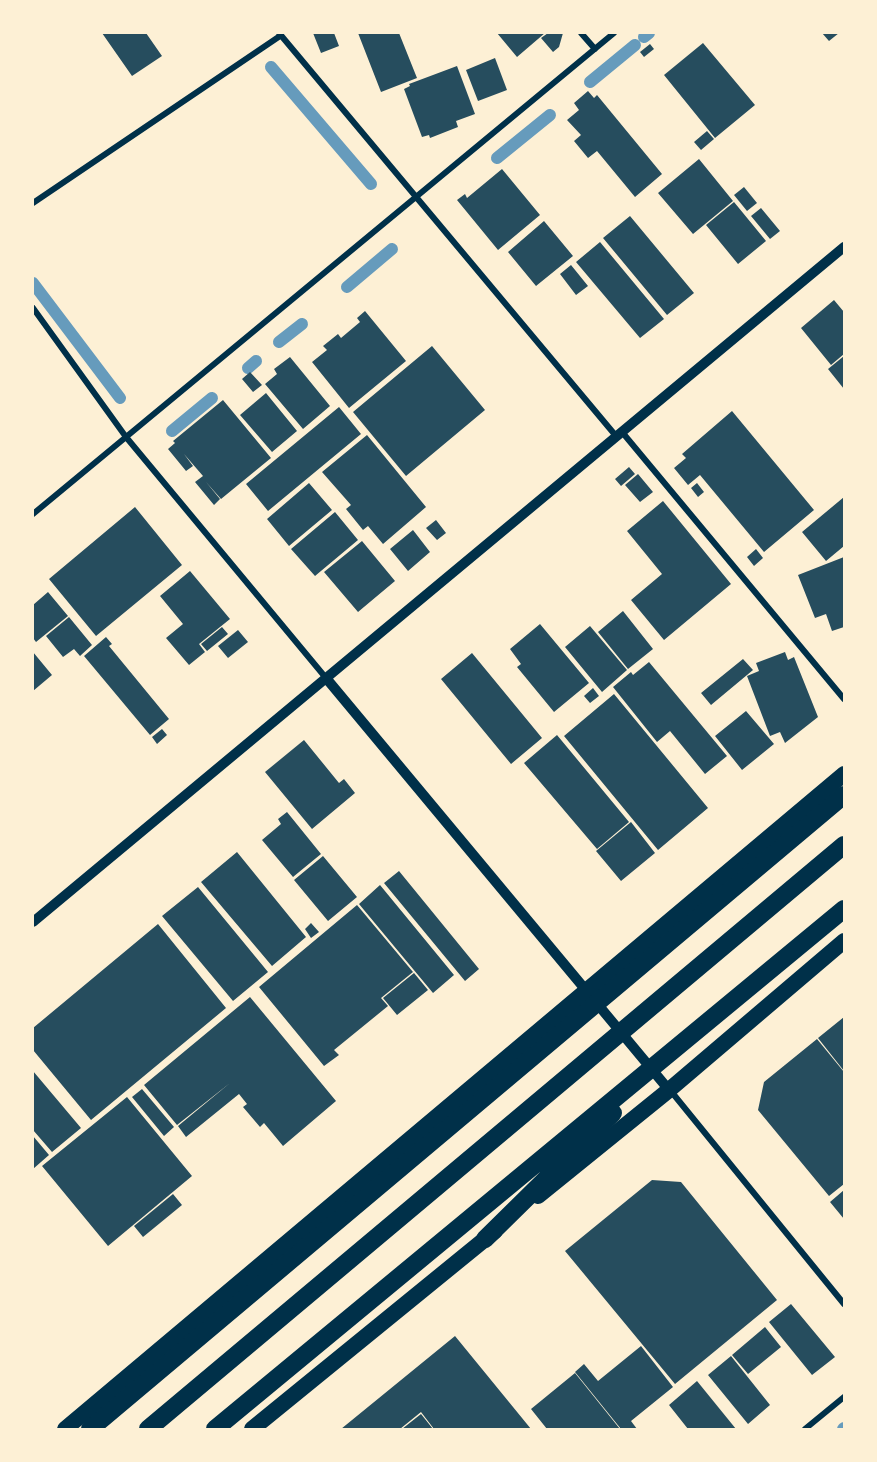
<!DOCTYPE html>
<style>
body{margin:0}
#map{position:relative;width:877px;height:1462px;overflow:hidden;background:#fdf0d5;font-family:"Libre Baskerville",serif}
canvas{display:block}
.frame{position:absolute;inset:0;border:34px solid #fdf0d5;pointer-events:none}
</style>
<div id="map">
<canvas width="877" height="1462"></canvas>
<div class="frame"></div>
</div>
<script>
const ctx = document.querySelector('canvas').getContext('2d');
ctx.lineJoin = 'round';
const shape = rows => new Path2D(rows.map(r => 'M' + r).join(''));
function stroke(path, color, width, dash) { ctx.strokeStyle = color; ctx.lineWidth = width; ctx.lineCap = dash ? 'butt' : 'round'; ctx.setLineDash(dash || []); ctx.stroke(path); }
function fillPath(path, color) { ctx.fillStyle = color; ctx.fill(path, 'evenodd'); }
const stream = shape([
 [644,37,649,33],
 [271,67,371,184],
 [590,82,635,45],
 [497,158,550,115],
 [33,283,120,398],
 [347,287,392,249],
 [279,342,302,324],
 [248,368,256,361],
 [172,431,212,398],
 [843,1429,844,1428]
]);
const building = shape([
 [102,33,146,33,162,56,132,76],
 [313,33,334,33,339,46,321,53],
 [358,33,399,33,417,78,381,92],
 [497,33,545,33,517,57],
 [548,33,563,33,559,47,553,52,541,38],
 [822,33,839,33,829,41],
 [703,43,755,105,715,138,664,75],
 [650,44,654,49,644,57,640,52],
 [495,58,507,90,478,101,466,70],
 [457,66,475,114,456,121,458,127,430,138,429,135,422,137,404,89,410,86,409,84],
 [588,91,594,98,597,95,662,174,635,197,597,151,588,158,574,141,581,135,567,120,579,110,574,103],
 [707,131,714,139,701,150,694,142],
 [699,159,733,201,693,234,658,193],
 [502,169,540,215,498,250,457,200,465,194,467,198],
 [744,187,757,203,747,211,734,195],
 [734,202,766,241,738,264,706,225],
 [761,208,780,231,770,239,751,216],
 [630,216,694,293,667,315,603,238],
 [544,221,573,256,536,286,508,252],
 [600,242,664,319,640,338,576,262],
 [571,265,588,286,576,295,560,274],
 [834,300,844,312,844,354,831,365,801,328],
 [365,311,406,361,349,408,312,362,327,350,323,346,338,334,341,338,360,322,357,318],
 [432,346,485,410,406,476,353,412],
 [844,356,844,389,828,369],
 [290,357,330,406,303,429,265,384,277,374,274,369],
 [250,372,262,385,253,392,242,379],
 [266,393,297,431,272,452,240,415],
 [223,400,271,458,221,499,206,482,220,499,214,505,195,482,203,476,184,454,193,466,186,471,168,449,175,443,173,441],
 [339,407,361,434,268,511,246,484],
 [732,411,814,510,764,552,700,475,688,485,674,468,686,458,682,454],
 [367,435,426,507,383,544,368,526,363,530,346,509,351,505,322,472],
 [629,467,635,474,621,486,615,479],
 [638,474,653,492,640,502,625,485],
 [309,483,332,510,289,546,267,519],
 [697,483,704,492,698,497,691,488],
 [844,497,844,546,826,561,802,532],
 [663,501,731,584,664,640,631,600,662,574,627,531],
 [135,507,182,565,96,636,49,579],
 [335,512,358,540,315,576,291,549],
 [436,520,446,533,437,540,426,528],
 [413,530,430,552,408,571,390,549],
 [362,541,395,581,358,612,324,572],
 [756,549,763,558,754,566,747,557],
 [844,557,844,627,832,631,826,614,815,618,798,575],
 [190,571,230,619,199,644,205,652,189,665,166,638,183,624,160,596],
 [48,592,68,616,36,642,33,638,33,605],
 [623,611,653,649,628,669,598,632],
 [69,617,92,645,80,656,74,649,63,657,46,636],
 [540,624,589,683,554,712,517,667,521,664,510,649],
 [590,626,627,670,602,692,565,647],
 [222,627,228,634,207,651,201,644],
 [238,630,248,642,228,658,218,646],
 [106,637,112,644,109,646,169,719,150,735,84,656],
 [33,652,52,675,33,691],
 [785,652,788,660,794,657,818,717,785,743,780,732,770,736,747,676,759,671,756,663],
 [472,653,542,738,511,764,441,679],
 [743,659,753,670,711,705,701,693],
 [649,662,727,756,705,774,670,731,657,742,613,687,631,672,633,675],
 [593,688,599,696,590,703,584,696],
 [614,694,708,808,658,850,564,736],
 [746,711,774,744,742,770,715,736],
 [162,729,167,735,157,744,152,737],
 [557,735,629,822,597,849,524,763],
 [304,740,339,783,344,779,355,793,312,829,265,772],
 [287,812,321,854,293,877,262,840,281,824,278,819],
 [631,822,655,853,621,881,596,851],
 [237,852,306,937,272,966,201,882],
 [323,856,357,897,328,921,294,880],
 [399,871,479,969,465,981,384,883],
 [380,885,454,975,433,993,359,904],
 [198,887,268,972,233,1001,162,916],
 [357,905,413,972,381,998,388,1006,334,1050,339,1055,324,1066,259,987],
 [311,923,319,932,311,938,305,929],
 [158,924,226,1008,91,1120,33,1050,33,1028],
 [414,973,428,990,397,1015,383,998],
 [250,997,336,1101,283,1146,264,1123,260,1127,243,1107,247,1104,239,1094,186,1137,178,1126,230,1083,177,1125,144,1085],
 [844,1017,844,1071,818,1038],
 [817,1039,844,1072,844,1184,829,1196,758,1110,764,1082],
 [33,1071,81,1128,52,1152,33,1130],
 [142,1089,174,1127,164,1136,132,1097],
 [127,1097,192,1176,108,1246,42,1166],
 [33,1136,49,1155,33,1169],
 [652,1180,681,1182,777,1300,675,1384,565,1251],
 [844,1190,844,1219,830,1202],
 [173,1194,182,1205,143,1237,134,1226],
 [791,1304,835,1357,812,1375,769,1322],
 [765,1327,781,1347,748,1374,732,1355],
 [455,1336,531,1429,434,1429,421,1412,400,1429,341,1429],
 [641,1346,673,1387,631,1421,637,1429,621,1429,575,1372,584,1364,598,1381],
 [731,1356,770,1405,748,1424,708,1375],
 [575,1373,620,1429,547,1429,531,1409],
 [697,1381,736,1429,688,1429,669,1405],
 [421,1414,433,1429,402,1429]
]);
const minor = shape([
 [279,33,616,436],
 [581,33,595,49],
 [33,203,280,36],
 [33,308,126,437,326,678],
 [622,432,844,699],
 [33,514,614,33],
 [670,1090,844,1304],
 [805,1429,844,1397]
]);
const tertiary = shape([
 [326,678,669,1090],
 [33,922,844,247]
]);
const trunk = shape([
 [538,1196,669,1090,844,941],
 [65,1429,844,774],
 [252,1429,495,1231]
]);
const motorway = shape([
 [485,1239,613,1113],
 [90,1429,844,795],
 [148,1429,844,845],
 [215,1429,844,909]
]);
stroke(stream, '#669bbc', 12);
fillPath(building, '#264d5e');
stroke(minor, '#003049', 6);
stroke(tertiary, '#003049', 10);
stroke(trunk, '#003049', 16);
stroke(motorway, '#003049', 18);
</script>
